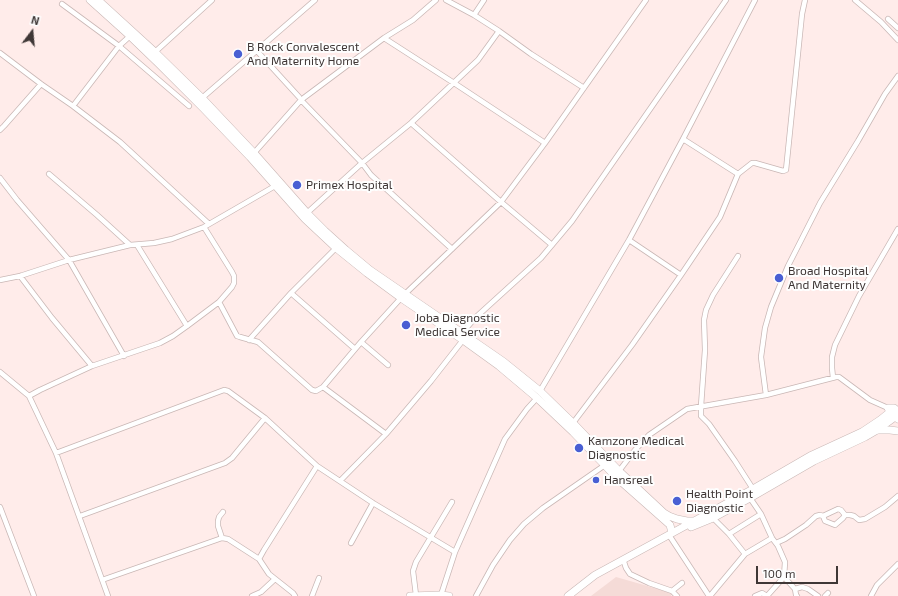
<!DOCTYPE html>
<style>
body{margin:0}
#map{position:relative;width:898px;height:596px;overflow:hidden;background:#ffecea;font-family:"Exo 2",sans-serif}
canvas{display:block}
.north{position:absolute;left:12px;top:12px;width:40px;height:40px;-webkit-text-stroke:3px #fefefe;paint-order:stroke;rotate:16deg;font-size:11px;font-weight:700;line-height:16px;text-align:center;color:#3f3736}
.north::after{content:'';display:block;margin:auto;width:14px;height:18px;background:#3f3736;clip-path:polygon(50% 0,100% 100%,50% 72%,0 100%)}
.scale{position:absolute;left:756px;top:566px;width:82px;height:18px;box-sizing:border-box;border:2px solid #3f3736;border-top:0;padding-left:5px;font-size:12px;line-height:14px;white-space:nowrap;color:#3f3736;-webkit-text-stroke:3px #fefefe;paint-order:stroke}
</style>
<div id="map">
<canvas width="898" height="596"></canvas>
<div class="north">N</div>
<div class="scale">100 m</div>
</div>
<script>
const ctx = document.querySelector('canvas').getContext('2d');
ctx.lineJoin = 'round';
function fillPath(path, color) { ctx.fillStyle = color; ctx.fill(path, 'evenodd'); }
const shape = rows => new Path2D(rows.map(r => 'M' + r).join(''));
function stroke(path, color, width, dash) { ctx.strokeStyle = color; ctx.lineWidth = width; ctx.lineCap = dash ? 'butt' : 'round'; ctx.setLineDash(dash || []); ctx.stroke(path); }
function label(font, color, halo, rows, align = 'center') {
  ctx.font = font + ' "Exo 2",sans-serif'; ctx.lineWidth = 4; ctx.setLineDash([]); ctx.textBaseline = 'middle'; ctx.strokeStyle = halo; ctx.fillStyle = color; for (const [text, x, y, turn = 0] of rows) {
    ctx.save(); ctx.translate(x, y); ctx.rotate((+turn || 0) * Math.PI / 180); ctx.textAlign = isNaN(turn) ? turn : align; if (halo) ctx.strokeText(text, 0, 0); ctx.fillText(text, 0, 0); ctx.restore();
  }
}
const built = shape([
 [616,577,672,593,671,596,591,596]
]);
const street = shape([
 [446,0,474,15,499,31,531,54,584,88],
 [855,0,881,22,898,40],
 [62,4,119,46,189,106],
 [474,15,484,0],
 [888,19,898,28],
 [384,38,454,83,545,143],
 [257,51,299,97],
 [155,52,212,0],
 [0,53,41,84,73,106,120,142,209,224],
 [202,98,315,0],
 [301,100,362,163,371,175,452,249],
 [73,106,119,46,130,36],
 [411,123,501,202,552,245],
 [0,130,4,126,41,84],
 [683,139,738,174],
 [254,153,301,100,384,38,413,20,436,0],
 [49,174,97,215,130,245],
 [0,178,17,200,69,260,124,356],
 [307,213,362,163,411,123,478,60,499,31],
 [629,240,681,275],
 [137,245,187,326],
 [738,256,713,295,706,310,704,320,705,350,701,406,701,416,709,424,735,461,753,489],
 [20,276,52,318,92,366],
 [0,280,20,276,69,260,130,245,154,243,172,239,204,227,275,186],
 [291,293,355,349],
 [405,294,501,202,545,143,646,0],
 [219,302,237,336,240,337,258,342,312,390,316,391,323,387,361,342,401,298],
 [462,333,475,318,541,258,572,221,726,0],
 [249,340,291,293,336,248],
 [361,342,388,365],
 [0,372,29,396,56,453,108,596],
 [833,378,832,368,832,357,835,345,859,296,898,229],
 [323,387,386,434],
 [540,391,629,240,683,139,755,0],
 [766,395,761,357,765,328,771,307,788,266,820,203,858,141,885,94,898,76],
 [29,396,40,390,92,366,160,343,173,336,187,326,219,302,232,287,234,283,234,276,232,272,204,227],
 [573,423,632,345,681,275,720,217,738,174,752,163,755,163,783,171,786,170,802,14,805,0],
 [56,453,224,390,228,391,265,418,317,466,373,503,455,552],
 [619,471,635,450,649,435,687,409,766,395,836,377,839,377,870,400,888,408],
 [340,481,386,434,431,381,463,340],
 [750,498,761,514,772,538,778,546,785,562,784,577,795,589,802,587,808,589,818,596],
 [0,507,34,596],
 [80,516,225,463,232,458,265,418],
 [823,516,825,521,835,525,843,518,845,515],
 [713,518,729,534,745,554],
 [729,534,761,514],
 [669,535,709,596],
 [222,538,218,526,218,521,219,517,223,512],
 [351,543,373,503],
 [776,543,785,539,806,525,816,516,820,515,823,516,838,509,841,510,845,515,850,515,854,516,859,520,865,519,885,507,898,496],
 [259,559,264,550,317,466],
 [624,562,626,568,630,574,649,583,672,591,682,583],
 [102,580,222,538,228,539,259,559,269,574,293,593,295,596],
 [795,589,796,595,797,596],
 [672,591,677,596],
 [416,595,413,571,416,562,452,502],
 [441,595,455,552,505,439,527,409,537,398],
 [252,596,261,592,275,579],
 [312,596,319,578],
 [476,596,493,565,510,540,524,524,543,508,605,465],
 [710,596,745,554,772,538],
 [755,596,762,593,767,596],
 [767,596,784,577],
 [825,596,828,593],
 [871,596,877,585,898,564]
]);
const secondary = shape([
 [90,0,130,36,158,63,203,108,250,157,305,219,336,248,367,273,401,298,463,340,499,366,537,398,573,432,618,479,670,525,672,533],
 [98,0,155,52,202,98,254,153,307,213,325,231,346,250,370,270,405,294,462,333,504,362,540,391,573,423,619,471,664,513,669,516,677,519,687,521,694,521],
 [691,527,713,518,750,498,814,461,865,437,877,430,895,417],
 [410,596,441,595,449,596],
 [568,596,595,575,753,489,810,456,862,432,880,420,890,412]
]);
const primary = shape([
 [898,411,894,408,888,408,890,412,898,419],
 [877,430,890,430,898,431]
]);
const markers = [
 [238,54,5,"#495fd3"],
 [297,185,5,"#495fd3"],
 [779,278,5,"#495fd3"],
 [406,325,5,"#495fd3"],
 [579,448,5,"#495fd3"],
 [596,480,4,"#495fd3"],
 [677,501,5,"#495fd3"]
];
const poiNames = [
 ["B Rock Convalescent",247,47],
 ["And Maternity Home",247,61],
 ["Primex Hospital",306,185],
 ["Broad Hospital",788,271],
 ["And Maternity",788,285],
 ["Joba Diagnostic",415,318],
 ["Medical Service",415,332],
 ["Kamzone Medical",588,441],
 ["Diagnostic",588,455],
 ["Hansreal",604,480],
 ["Health Point",686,494],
 ["Diagnostic",686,508]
];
fillPath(built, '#f5dbd7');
stroke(street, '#c9b7b5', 6);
stroke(secondary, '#c9b7b5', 8);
stroke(primary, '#c9b7b5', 8);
stroke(street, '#fff', 4.5);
stroke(secondary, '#fff', 7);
stroke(primary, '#fff', 7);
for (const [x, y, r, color] of markers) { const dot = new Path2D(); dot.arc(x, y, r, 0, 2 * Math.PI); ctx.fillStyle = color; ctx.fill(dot); stroke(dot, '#fefefe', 1.5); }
label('12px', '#3f3736', '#fefefe', poiNames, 'left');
</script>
